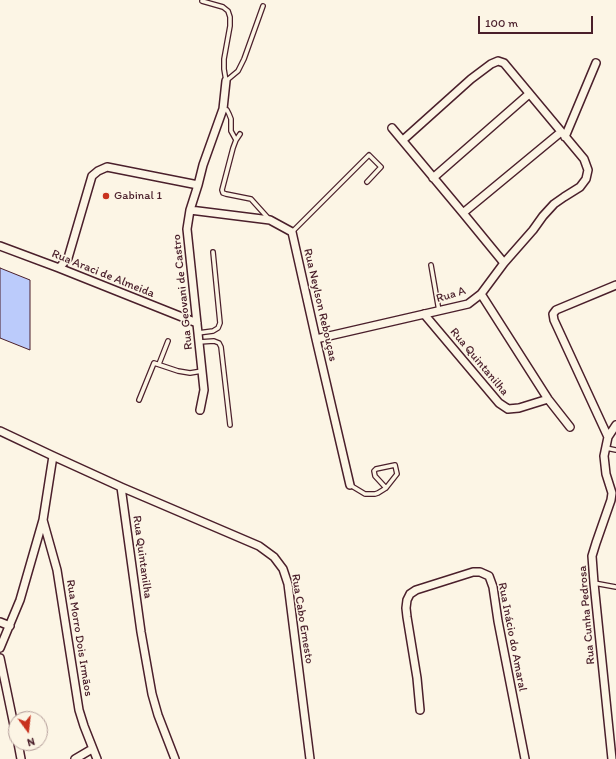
<!DOCTYPE html>
<meta charset="utf-8">
<style>
body{margin:0}
#map{position:relative;width:616px;height:759px;overflow:hidden;background:#fcf5e5;font-family:Itim,sans-serif}
canvas{display:block}
.north{position:absolute;left:8px;top:711px;width:40px;height:40px;box-sizing:border-box;background:#fcf5e5;border:1px solid #b59f9b;border-radius:50%;rotate:165deg;font-size:11px;font-weight:700;line-height:16px;text-align:center;color:#4a1f2b}
.north::after{content:'';display:block;margin:auto;width:14px;height:18px;background:#c8321e;clip-path:polygon(50% 0,100% 100%,50% 72%,0 100%)}
.scale{position:absolute;left:478px;top:16px;width:115px;height:18px;box-sizing:border-box;border:2px solid #4a1f2b;border-top:0;padding-left:5px;font-size:12px;line-height:14px;white-space:nowrap;color:#4a1f2b;-webkit-text-stroke:3px #fcf5e5;paint-order:stroke}
</style>
<div id="map">
<canvas width="616" height="759"></canvas>
<div class="north">N</div>
<div class="scale">100 m</div>
</div>
<script>
const ctx = document.querySelector('canvas').getContext('2d');
ctx.lineJoin = 'round';
function fillPath(path, color) { ctx.fillStyle = color; ctx.fill(path, 'evenodd'); }
const shape = rows => new Path2D(rows.map(r => 'M' + r).join(''));
function stroke(path, color, width, dash) { ctx.strokeStyle = color; ctx.lineWidth = width; ctx.lineCap = dash ? 'butt' : 'round'; ctx.setLineDash(dash || []); ctx.stroke(path); }
function label(font, color, halo, rows, align = 'center') {
  ctx.font = font + ' Itim,sans-serif'; ctx.lineWidth = 3; ctx.setLineDash([]); ctx.textBaseline = 'middle'; ctx.strokeStyle = halo; ctx.fillStyle = color; for (const [text, x, y, turn = 0] of rows) {
    ctx.save(); ctx.translate(x, y); ctx.rotate((+turn || 0) * Math.PI / 180); ctx.textAlign = isNaN(turn) ? turn : align; if (halo) ctx.strokeText(text, 0, 0); ctx.fillText(text, 0, 0); ctx.restore();
  }
}
const building = shape([
 [0,268,30,280,30,350,0,338,0,268]
]);
const lane = shape([
 [202,1,223,7,228,11,230,17,230,26,224,59,224,69,226,81,238,71,244,59,263,6],
 [223,109,227,110,229,114,231,119,231,131,236,140],
 [240,134,236,140,233,148,222,190,223,193,226,194,251,199,269,219],
 [292,232,369,155,381,167,367,182],
 [431,265,439,311],
 [198,333,213,331,218,328,220,323,213,252],
 [199,342,214,341,219,343,221,347,230,425],
 [159,364,168,341],
 [139,400,154,363,178,371,190,373,202,371],
 [606,448,616,450],
 [350,485,365,494,375,494,378,493,386,488,397,474,395,465,376,469,374,471,375,476,386,488],
 [594,583,616,587]
]);
const street = shape([
 [392,128,463,213,504,263],
 [565,137,596,63],
 [433,178,529,94],
 [190,210,270,220,292,232,316,339,350,485],
 [463,213,561,132],
 [0,246,59,268,197,323],
 [59,268,68,258,92,176,98,171,107,167,198,185],
 [481,294,548,399,570,427],
 [424,314,499,403,508,409,519,408,548,399],
 [316,339,468,304,481,294,504,263,533,230,543,216,554,204,564,197,580,187,586,179,588,170,584,159,504,63,498,61,491,64,471,79,403,140],
 [200,410,204,390,187,229,190,210,198,185,203,165,223,109,226,81],
 [0,431,53,456,121,487,141,632,152,694,158,715,175,759],
 [608,437,616,425],
 [121,487,259,546,274,557,283,569,288,584,310,759],
 [43,520,57,570,79,710,84,726,97,759],
 [0,622,10,626],
 [0,648,20,600,43,520,53,456],
 [0,658,16,735],
 [420,710,417,678,407,617,406,608,407,600,410,594,416,590,473,572,480,572,489,576,493,587,498,621,525,759],
 [18,743,21,759],
 [75,759,92,749],
 [612,759,594,583,592,556,596,543,611,500,612,493,606,474,604,456,608,437,554,320,553,314,556,310,616,285]
]);
const markers = [
 [106,196,4,"#c8321e"]
];
const poiNames = [
 ["Gabinal 1",114,196]
];
const streetNames = [
 ["Rua Araci de Almeida",103,274,22],
 ["Rua Geovani de Castro",183,292,-96],
 ["Rua A",451,295,-17],
 ["Rua Neylson Rebouças",320,305,77],
 ["Rua Quintanilha",479,362,50],
 ["Rua Quintanilha",142,557,82],
 ["Rua Cunha Pedrosa",587,615,-95],
 ["Rua Cabo Ernesto",302,619,81],
 ["Rua Inácio do Amaral",512,637,79],
 ["Rua Morro Dois Irmãos",79,638,81]
];
fillPath(building, '#bbcbfb');
stroke(building, '#4a1f2b', 1);
stroke(lane, '#4a1f2b', 6);
stroke(street, '#4a1f2b', 10);
stroke(lane, '#fcf5e5', 3.5);
stroke(street, '#fcf5e5', 7);
for (const [x, y, r, color] of markers) { const dot = new Path2D(); dot.arc(x, y, r, 0, 2 * Math.PI); ctx.fillStyle = color; ctx.fill(dot); stroke(dot, '#fcf5e5', 1.5); }
label('12px', '#4a1f2b', '#fcf5e5', poiNames, 'left');
label('12px', '#4a1f2b', '#fcf5e5', streetNames);
</script>
